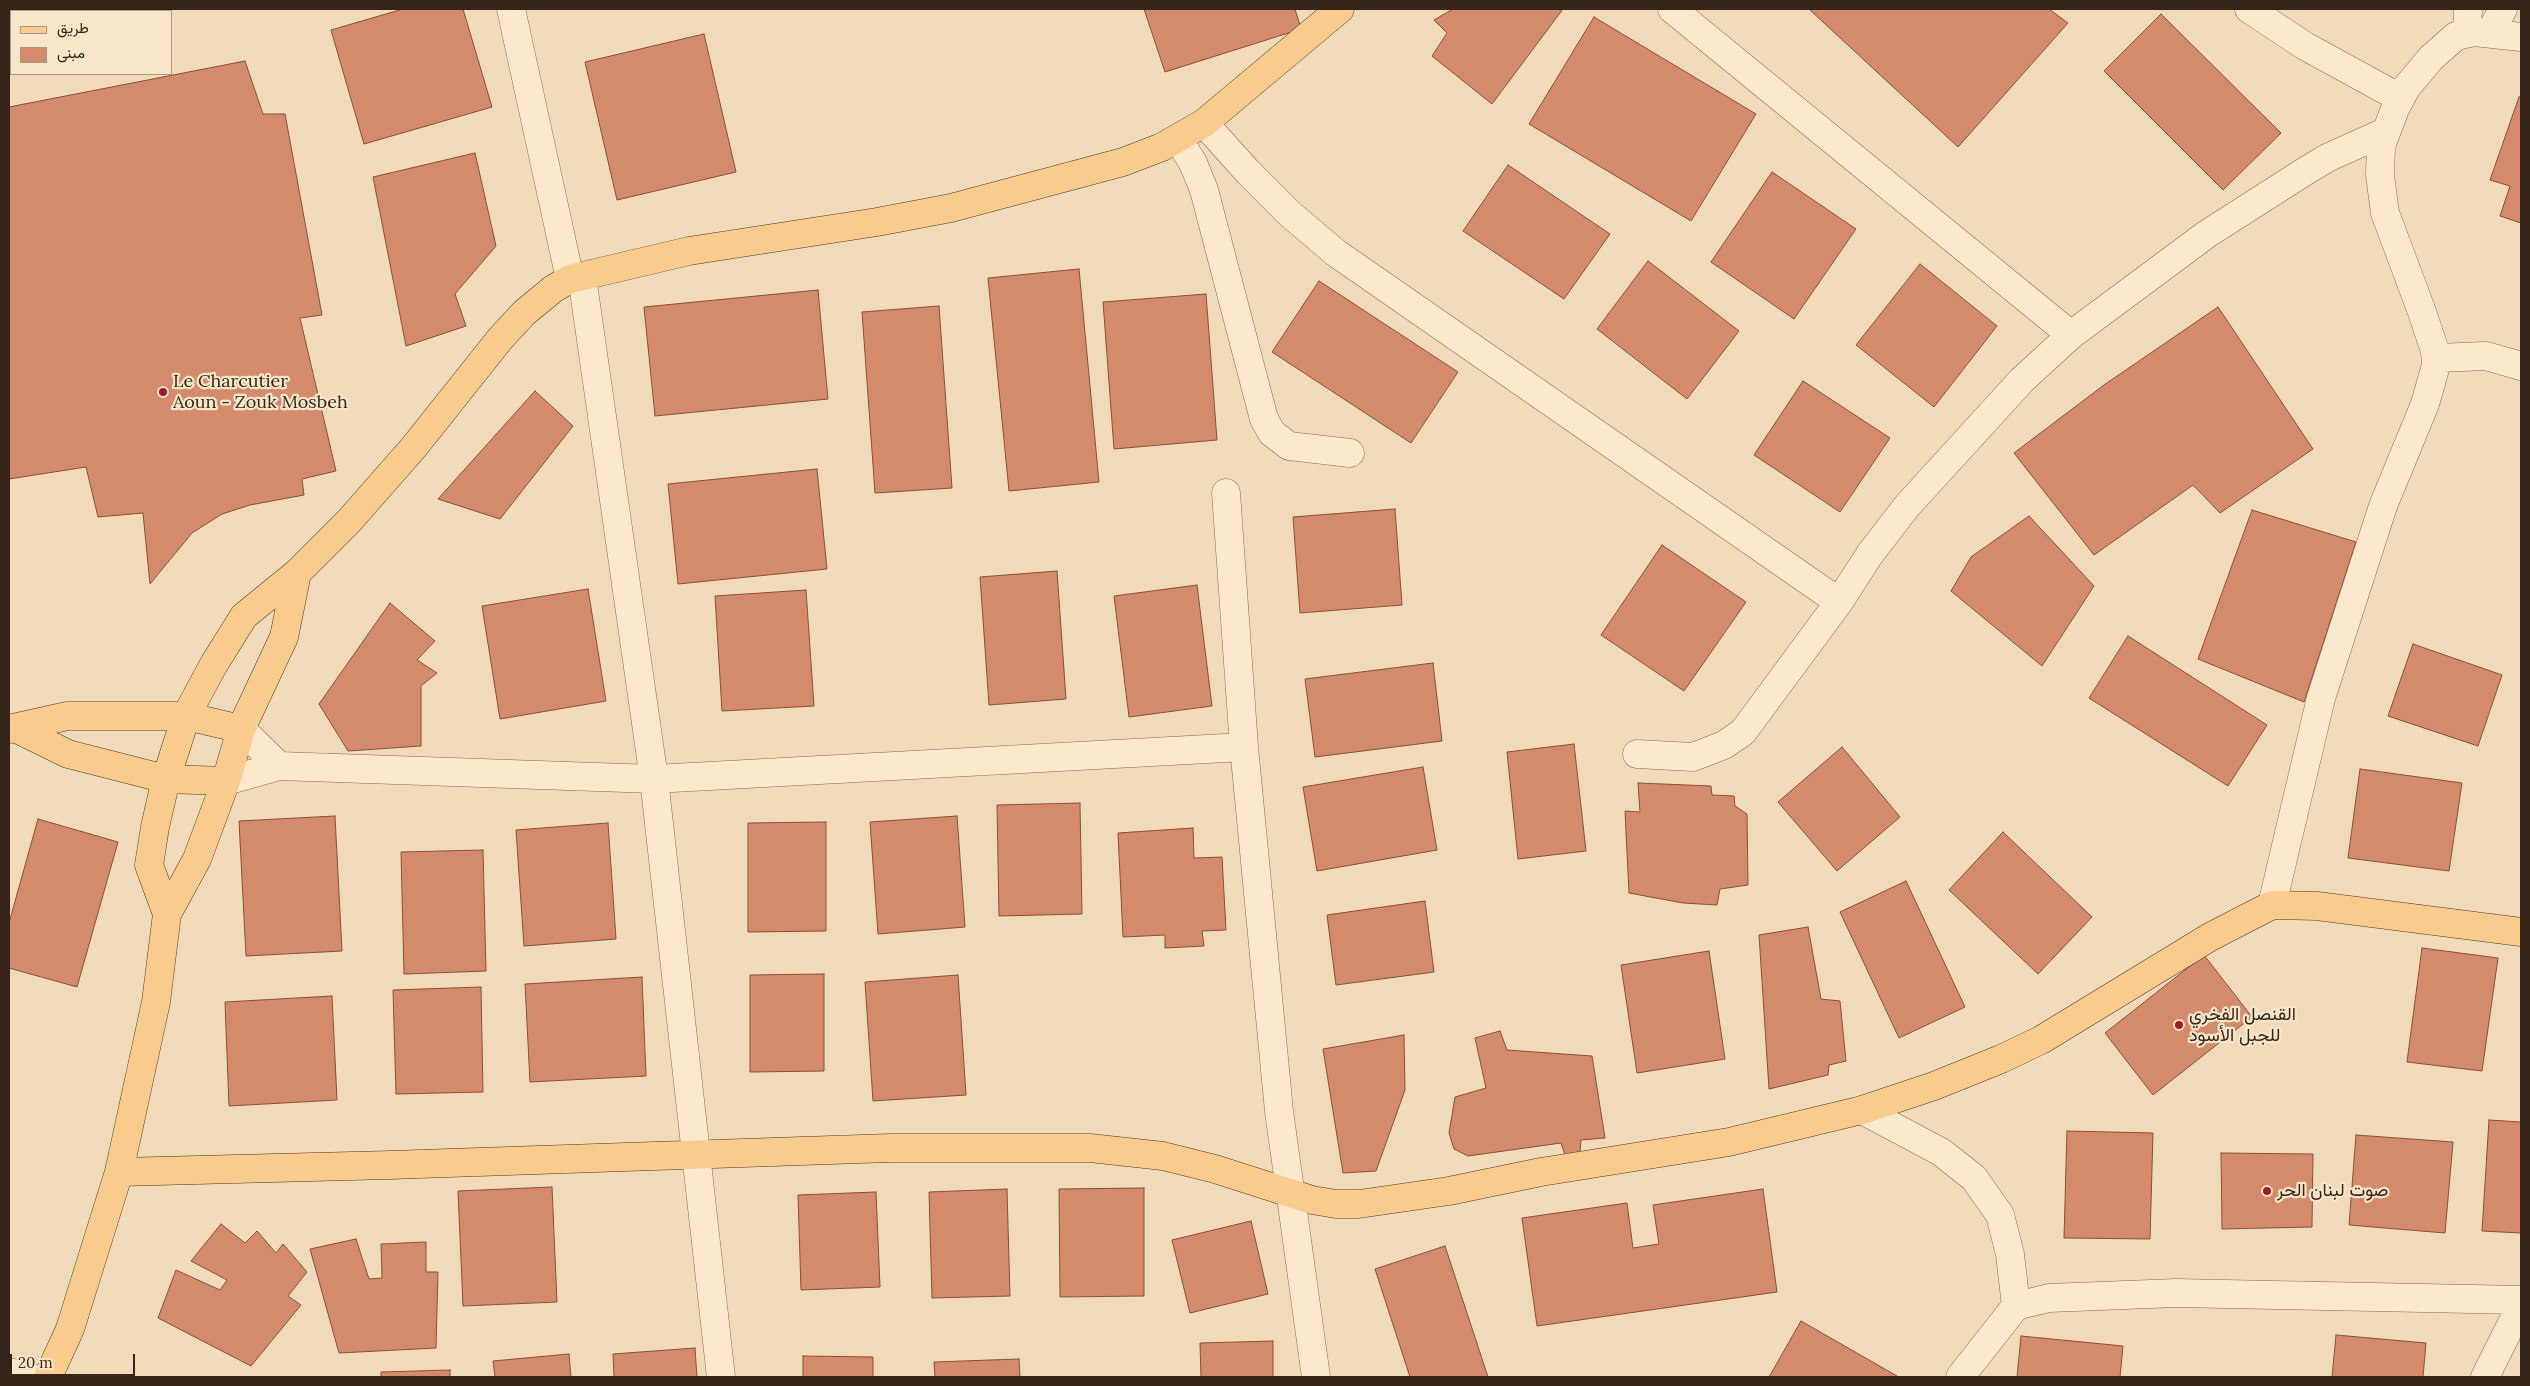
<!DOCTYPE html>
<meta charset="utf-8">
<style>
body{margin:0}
#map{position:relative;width:2530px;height:1386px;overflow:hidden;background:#f1dab9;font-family:Lora,Vazirmatn,serif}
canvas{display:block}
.frame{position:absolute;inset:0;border:10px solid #362419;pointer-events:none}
.legend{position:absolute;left:10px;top:10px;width:162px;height:65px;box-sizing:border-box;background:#f8e5ca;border:1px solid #aa9883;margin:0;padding:6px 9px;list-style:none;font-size:15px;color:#362419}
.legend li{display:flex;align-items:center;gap:10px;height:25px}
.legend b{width:25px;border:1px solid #aa9883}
.scale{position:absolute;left:10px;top:1354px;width:125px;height:22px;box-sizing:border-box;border:2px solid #362419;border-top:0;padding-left:6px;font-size:15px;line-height:18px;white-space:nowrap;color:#362419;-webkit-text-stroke:4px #f8e5ca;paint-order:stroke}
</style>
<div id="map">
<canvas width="2530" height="1386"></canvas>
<div class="frame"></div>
<ul class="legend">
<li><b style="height:6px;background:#f9cb8c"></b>طريق</li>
<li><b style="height:14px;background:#d38b6c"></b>مبنى</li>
</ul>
<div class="scale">20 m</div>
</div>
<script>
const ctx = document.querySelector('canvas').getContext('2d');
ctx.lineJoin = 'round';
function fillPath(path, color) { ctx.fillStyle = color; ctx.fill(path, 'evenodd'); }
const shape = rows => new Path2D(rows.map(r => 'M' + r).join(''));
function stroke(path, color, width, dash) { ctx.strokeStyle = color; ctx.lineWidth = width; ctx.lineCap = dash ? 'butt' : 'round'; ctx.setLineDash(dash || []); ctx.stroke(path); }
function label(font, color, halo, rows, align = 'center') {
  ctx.font = font + ' Lora,Vazirmatn,serif'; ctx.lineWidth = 4.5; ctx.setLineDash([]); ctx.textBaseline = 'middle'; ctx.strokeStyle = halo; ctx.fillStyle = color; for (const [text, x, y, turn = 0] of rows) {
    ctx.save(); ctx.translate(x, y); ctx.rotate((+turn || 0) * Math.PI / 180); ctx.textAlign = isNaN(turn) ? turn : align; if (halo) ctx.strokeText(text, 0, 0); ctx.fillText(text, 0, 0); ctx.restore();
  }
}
const building = shape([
 [403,9,463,9,492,107,364,144,331,30,403,9],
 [1144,9,1295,9,1301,29,1165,72,1144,9],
 [1453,9,1563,9,1492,104,1432,56,1447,33,1434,20,1453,9],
 [1811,9,2049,9,2068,23,1958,147,1810,10,1811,9],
 [2161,14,2281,133,2223,190,2104,71,2161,14],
 [1594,17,1756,114,1691,221,1529,124,1594,17],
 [704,34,736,172,617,200,585,62,704,34],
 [245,61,263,114,285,114,322,315,300,318,336,471,302,479,304,495,250,505,222,514,192,533,150,584,143,513,98,517,86,467,9,479,9,107,245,61],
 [2519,97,2521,97,2521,223,2500,216,2510,186,2490,180,2519,97],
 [475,153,496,246,455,294,466,326,406,346,373,177,475,153],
 [1508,165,1610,234,1564,299,1463,231,1508,165],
 [1772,172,1856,229,1794,319,1711,262,1772,172],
 [1648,261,1739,331,1687,399,1597,329,1648,261],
 [1920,264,1997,326,1934,407,1856,345,1920,264],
 [1079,269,1099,482,1009,491,988,278,1079,269],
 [1319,281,1458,372,1411,443,1272,352,1319,281],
 [818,290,828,399,655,416,644,307,818,290],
 [1206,294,1217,440,1114,449,1103,302,1206,294],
 [939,306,952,488,875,493,862,312,939,306],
 [2218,307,2313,449,2220,513,2193,485,2094,555,2014,453,2104,385,2218,307],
 [1803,381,1890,438,1840,512,1754,455,1803,381],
 [535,391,573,426,500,519,438,499,535,391],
 [817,469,827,569,678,584,668,484,817,469],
 [1395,509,1402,605,1300,613,1293,517,1395,509],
 [2252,510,2356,542,2304,702,2198,659,2252,510],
 [2029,516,2094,586,2042,666,1951,591,1971,557,2029,516],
 [1662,545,1746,602,1684,691,1601,635,1662,545],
 [1057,571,1066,699,989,705,980,577,1057,571],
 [1197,585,1212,706,1129,717,1114,596,1197,585],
 [588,589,606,701,500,719,482,606,588,589],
 [806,590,814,706,722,711,715,596,806,590],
 [390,603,435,641,417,660,437,673,421,686,421,746,348,751,319,704,390,603],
 [2128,636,2267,725,2228,786,2089,698,2128,636],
 [2413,644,2502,675,2478,746,2388,716,2413,644],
 [1433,663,1442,741,1315,757,1305,679,1433,663],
 [1574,744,1586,851,1518,859,1507,752,1574,744],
 [1842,747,1900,817,1837,871,1778,802,1842,747],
 [1423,767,1437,850,1317,871,1303,787,1423,767],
 [2360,769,2462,783,2449,871,2348,858,2360,769],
 [1638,783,1711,786,1712,795,1734,796,1735,806,1747,814,1748,885,1720,889,1717,905,1683,903,1629,893,1625,811,1640,812,1638,783],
 [1080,803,1082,914,999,916,997,805,1080,803],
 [335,816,342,951,246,956,239,821,335,816],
 [957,816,965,927,878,934,870,822,957,816],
 [38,819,118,842,77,987,9,968,9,923,38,819],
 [826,822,826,931,748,932,748,823,826,822],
 [608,823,616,939,524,946,516,830,608,823],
 [1193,828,1194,858,1222,857,1226,930,1202,931,1204,946,1165,948,1165,935,1123,937,1118,833,1193,828],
 [2003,832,2092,917,2038,974,1949,890,2003,832],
 [483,850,486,971,404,974,401,852,483,850],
 [1906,881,1965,1007,1899,1038,1840,912,1906,881],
 [1425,901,1434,972,1336,985,1327,915,1425,901],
 [1808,927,1821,999,1840,1001,1846,1061,1829,1065,1828,1075,1769,1089,1759,935,1808,927],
 [2422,948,2498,958,2482,1071,2407,1062,2422,948],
 [1709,951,1725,1059,1637,1073,1621,965,1709,951],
 [2204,955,2252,1017,2153,1095,2105,1033,2204,955],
 [824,974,824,1071,750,1072,750,975,824,974],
 [958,975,966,1095,873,1101,865,982,958,975],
 [642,977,646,1076,530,1082,525,984,642,977],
 [481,987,483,1092,396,1094,393,990,481,987],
 [332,996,337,1100,229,1106,225,1002,332,996],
 [1500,1031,1507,1050,1592,1056,1605,1138,1581,1140,1580,1152,1565,1155,1561,1143,1468,1156,1454,1149,1449,1133,1455,1097,1486,1088,1475,1038,1500,1031],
 [1404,1035,1405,1090,1376,1171,1343,1173,1323,1049,1404,1035],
 [2489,1120,2521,1122,2521,1233,2482,1231,2489,1120],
 [2067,1131,2153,1133,2150,1239,2064,1238,2067,1131],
 [2356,1135,2453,1142,2445,1233,2349,1225,2356,1135],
 [2221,1153,2313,1154,2312,1227,2222,1229,2221,1153],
 [552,1187,557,1302,463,1306,458,1191,552,1187],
 [1144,1188,1144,1296,1060,1297,1059,1189,1144,1188],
 [1007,1189,1010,1296,932,1298,929,1192,1007,1189],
 [1763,1189,1777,1292,1537,1326,1522,1218,1627,1203,1633,1248,1659,1244,1653,1205,1763,1189],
 [876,1192,880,1287,801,1290,798,1195,876,1192],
 [1251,1221,1268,1294,1190,1313,1172,1240,1251,1221],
 [221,1224,245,1243,257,1231,276,1253,283,1244,307,1272,288,1296,301,1305,251,1366,158,1318,176,1270,220,1290,227,1280,191,1261,221,1224],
 [356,1239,369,1279,382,1278,381,1244,426,1242,426,1272,438,1272,436,1348,339,1353,310,1249,356,1239],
 [1445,1246,1488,1377,1410,1377,1375,1269,1445,1246],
 [1801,1321,1897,1376,1896,1377,1769,1377,1801,1321],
 [2336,1335,2426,1343,2423,1377,2332,1377,2336,1335],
 [2021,1336,2123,1346,2120,1377,2017,1377,2021,1336],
 [1273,1341,1273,1377,1201,1377,1200,1343,1273,1341],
 [695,1348,697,1377,614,1377,613,1354,695,1348],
 [569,1354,571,1377,495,1377,493,1361,569,1354],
 [803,1356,873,1357,873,1377,803,1377,803,1356],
 [1019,1359,1020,1377,935,1377,934,1362,1019,1359],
 [450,1370,450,1377,381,1377,381,1372,450,1370]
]);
const minor = shape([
 [511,9,570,279],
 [1672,9,2071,335],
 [2249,9,2305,46,2400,98],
 [2467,33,2468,9],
 [2490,33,2503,9],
 [1204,123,1248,172,1290,214,1336,253,1839,602],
 [1178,139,1193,163,1204,190,1264,419,1272,433,1289,446,1350,453],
 [582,277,654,779,721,1377],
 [2436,358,2486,356,2521,366],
 [1226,493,1244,747],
 [241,729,279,766],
 [1637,754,1693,757,1724,745,1743,732,1839,602,1870,554,1907,506,2022,380,2071,335,2207,234,2304,172,2327,158,2385,132],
 [226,781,279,766,654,779,1244,747,1279,1111,1316,1377],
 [2272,905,2321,698,2383,506,2425,404,2436,365,2435,351,2422,312,2385,213,2380,175,2381,146,2395,109,2406,88,2431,58,2456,36,2474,32,2521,37],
 [1862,1110,1941,1152,1974,1178,2000,1215,2010,1254,2016,1306],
 [9,1372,30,1377],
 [1960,1377,2016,1306,2049,1298,2176,1293,2521,1300],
 [2485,1377,2521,1305]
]);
const major = shape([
 [15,728,68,754,166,779,226,781],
 [9,729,67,716,186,716,241,729],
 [167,914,149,865,155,827,166,779,186,716,214,664,244,616,297,573,349,521,414,447,500,339,524,313,553,289,570,279,689,251,877,222,951,208,1123,162,1162,147,1204,123,1340,9],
 [119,1172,390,1165,890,1148,1090,1148,1163,1156,1215,1169,1312,1200,1336,1204,1359,1204,1449,1191,1541,1172,1729,1142,1862,1110,1934,1086,2001,1059,2041,1040,2210,937,2272,905,2317,906,2521,932],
 [48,1377,70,1329,119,1172,156,1002,167,914,197,859,226,781,241,729,284,637,297,573]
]);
const markers = [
 [163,392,5,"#9c1e2e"],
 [2179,1025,5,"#9c1e2e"],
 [2267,1191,5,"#9c1e2e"]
];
const poiNames = [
 ["Le Charcutier",173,382],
 ["Aoun - Zouk Mosbeh",173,403],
 ["القنصل الفخري",2189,1015],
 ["للجبل الأسود",2189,1036],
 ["صوت لبنان الحر",2277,1191]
];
fillPath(building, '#d38b6c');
stroke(building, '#8a4e37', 1);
stroke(minor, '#896953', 29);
stroke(major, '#553828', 29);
stroke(minor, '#fce8cd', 28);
stroke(major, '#f9cb8c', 28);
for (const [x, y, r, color] of markers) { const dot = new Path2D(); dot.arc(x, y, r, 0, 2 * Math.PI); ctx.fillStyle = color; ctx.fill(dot); stroke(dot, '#f8e5ca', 2); }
label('18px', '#362419', '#f8e5ca', poiNames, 'left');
</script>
